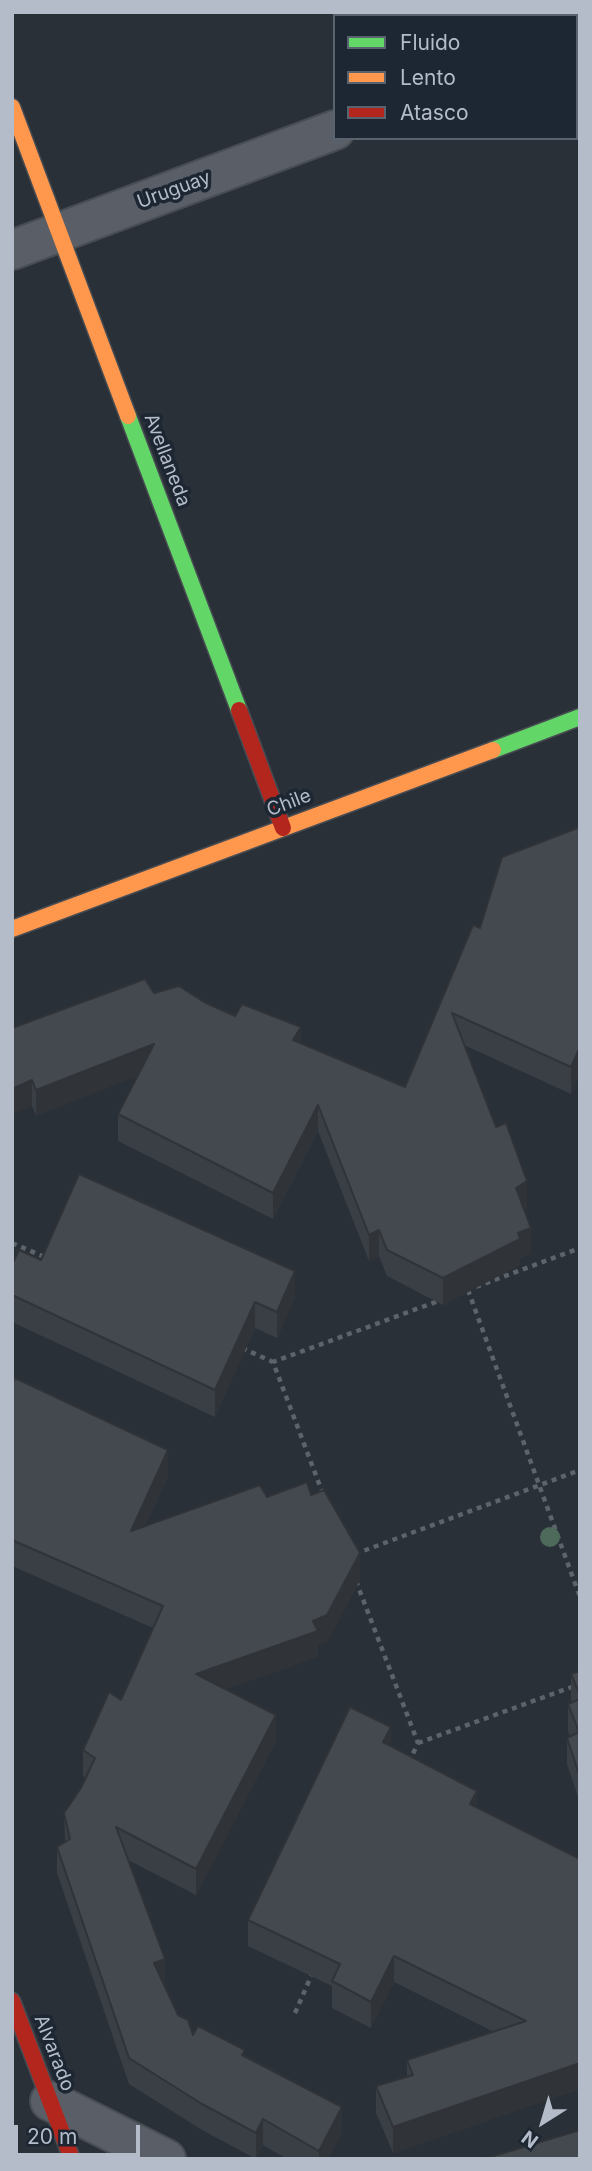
<!DOCTYPE html>
<style>
body{margin:0}
#map{position:relative;width:592px;height:2171px;overflow:hidden;background:#2a3038;font-family:Inter,sans-serif}
canvas{display:block}
.frame{position:absolute;inset:0;border:14px solid #b4bcc9;pointer-events:none}
.legend{position:absolute;left:333px;top:14px;width:245px;height:126px;box-sizing:border-box;background:#1d2633;border:2px solid #59626f;margin:0;padding:9px 12px;list-style:none;font-size:21px;color:#b4bcc9}
.legend li{display:flex;align-items:center;gap:14px;height:35px}
.legend b{width:35px;border:2px solid #59626f}
.north{position:absolute;left:508px;top:2087px;width:70px;height:70px;-webkit-text-stroke:5px #1d2633;paint-order:stroke;rotate:217deg;font-size:19px;font-weight:700;line-height:28px;text-align:center;color:#b4bcc9}
.north::after{content:'';display:block;margin:auto;width:24px;height:32px;background:#b4bcc9;clip-path:polygon(50% 0,100% 100%,50% 72%,0 100%)}
.scale{position:absolute;left:14px;top:2125px;width:126px;height:32px;box-sizing:border-box;border:4px solid #b4bcc9;border-top:0;padding-left:9px;font-size:21px;line-height:24px;white-space:nowrap;color:#b4bcc9;-webkit-text-stroke:5px #1d2633;paint-order:stroke}
</style>
<div id="map">
<canvas width="592" height="2171"></canvas>
<div class="frame"></div>
<ul class="legend">
<li><b style="height:9px;background:#63d668"></b>Fluido</li>
<li><b style="height:9px;background:#ff974d"></b>Lento</li>
<li><b style="height:9px;background:#b3261e"></b>Atasco</li>
</ul>
<div class="north">N</div>
<div class="scale">20 m</div>
</div>
<script>
const ctx = document.querySelector('canvas').getContext('2d');
ctx.lineJoin = 'round';
const shape = rows => new Path2D(rows.map(r => 'M' + r).join(''));
function stroke(path, color, width, dash) { ctx.strokeStyle = color; ctx.lineWidth = width; ctx.lineCap = dash ? 'butt' : 'round'; ctx.setLineDash(dash || []); ctx.stroke(path); }
function fillPath(path, color) { ctx.fillStyle = color; ctx.fill(path, 'evenodd'); }
function label(font, color, halo, rows, align = 'center') {
  ctx.font = font + ' Inter,sans-serif'; ctx.lineWidth = 7; ctx.setLineDash([]); ctx.textBaseline = 'middle'; ctx.strokeStyle = halo; ctx.fillStyle = color; for (const [text, x, y, turn = 0] of rows) {
    ctx.save(); ctx.translate(x, y); ctx.rotate((+turn || 0) * Math.PI / 180); ctx.textAlign = isNaN(turn) ? turn : align; if (halo) ctx.strokeText(text, 0, 0); ctx.fillText(text, 0, 0); ctx.restore();
  }
}
const path = shape([
 [12,1243,47,1258],
 [476,1287,580,1248],
 [468,1290,580,1597],
 [242,1348,273,1362],
 [323,1494,273,1362,441,1300],
 [355,1554,580,1470],
 [356,1581,418,1743,409,1762],
 [418,1743,580,1684],
 [295,2013,312,1974]
]);
const street = shape([
 [576,41,580,39],
 [12,250,335,130],
 [50,2101,166,2159]
]);
const fast = shape([
 [128,416,239,710],
 [493,750,580,717]
]);
const slow = shape([
 [12,107,128,416],
 [12,929,493,750]
]);
const jam = shape([
 [239,710,283,828],
 [12,2001,72,2159]
]);
const trees = [
 [550,1537]
];
const wall = shape([
 [580,827,580,1073,571,1094,464,1045,527,1207,524,1209,531,1254,520,1258,520,1265,443,1305,387,1276,379,1256,369,1261,318,1131,273,1219,118,1141,118,1114,137,1076,36,1116,32,1106,12,1028,154,993,204,1002,405,1087,480,928],
 [41,1260,295,1297,277,1338,255,1328,215,1417,12,1322,12,1265],
 [12,1384,168,1477,145,1526,267,1497,311,1495,360,1580,327,1642,318,1645,318,1657,226,1689,276,1741,196,1895,128,1860,164,1985,178,2015,193,2035,245,2056,342,2133,328,2159,287,2159,263,2145,256,2159,202,2130,129,2084,57,1873,57,1847,65,1842,64,1813,81,1788,86,1778,83,1776,83,1750,121,1700,153,1628,12,1566],
 [580,1671,580,1803,567,1764,567,1738,570,1736,568,1731,568,1704,572,1703,571,1700,571,1674],
 [391,1746,477,1808,580,1859,580,2089,393,2153,376,2113,376,2086,407,2076,407,2060,494,2032,394,1982,371,2028,332,2008,332,1986,248,1946,248,1920]
]);
const shadedWall = shape([
 [301,1027,301,1053,293,1040],
 [154,1044,154,1070,36,1116,36,1090],
 [580,1047,580,1073,571,1094,571,1067],
 [32,1080,32,1106,12,1115,12,1089],
 [318,1105,318,1131,273,1219,273,1193],
 [527,1181,527,1207,516,1214,516,1188],
 [531,1228,531,1254,520,1258,520,1265,443,1305,443,1278,518,1233],
 [379,1230,379,1256,369,1261,369,1235],
 [295,1271,295,1297,277,1338,277,1312],
 [255,1302,255,1328,215,1417,215,1390],
 [168,1450,168,1477,131,1557,131,1531],
 [360,1553,360,1580,327,1642,318,1645,318,1657,196,1700,196,1674,313,1621],
 [276,1715,276,1741,196,1895,196,1869],
 [391,1727,391,1753,383,1742],
 [477,1791,477,1817,470,1804],
 [394,1956,394,1982,371,2028,371,2002],
 [165,1959,165,1985,154,1989,154,1963],
 [580,2063,580,2089,393,2153,393,2127],
 [342,2107,342,2133,328,2159,319,2159,319,2151],
 [263,2119,263,2145,256,2159,256,2133]
]);
const building = shape([
 [580,827,580,1047,571,1067,452,1013,496,1127,506,1123,527,1181,516,1188,531,1228,518,1233,520,1239,443,1278,387,1250,379,1230,369,1235,318,1105,273,1193,118,1114,154,1044,36,1090,32,1080,12,1089,12,1028,145,979,154,993,179,986,204,1002,235,1016,242,1004,301,1027,293,1040,405,1087,473,925,480,928,502,857,580,827],
 [79,1174,295,1271,277,1312,255,1302,215,1390,12,1295,12,1265,19,1250,41,1260,79,1174],
 [15,1378,168,1450,131,1531,260,1485,267,1497,307,1482,311,1495,324,1490,360,1553,327,1615,313,1621,318,1631,196,1674,276,1715,196,1869,116,1827,165,1959,154,1963,178,2015,188,2020,193,2035,198,2026,245,2050,242,2055,342,2107,319,2151,263,2119,256,2133,202,2104,129,2058,57,1847,70,1839,64,1813,81,1788,95,1758,83,1750,109,1692,121,1700,163,1606,12,1540,12,1384,15,1378],
 [580,1671,580,1695,571,1674,580,1671],
 [580,1699,580,1777,567,1738,579,1732,568,1704,580,1699],
 [350,1707,391,1727,383,1742,477,1791,470,1804,580,1859,580,2063,393,2127,376,2086,413,2075,407,2060,526,2021,394,1956,371,2002,332,1981,340,1964,248,1920,350,1707],
 [580,2130,580,2159,484,2159,580,2130]
]);
const streetNames = [
 ["Uruguay",174,190,-20],
 ["Avellaneda",167,460,69],
 ["Chile",289,803,-21],
 ["Alvarado",54,2053,69]
];
stroke(street, '#484c53', 42);
stroke(fast, '#484c53', 19);
stroke(slow, '#484c53', 19);
stroke(jam, '#484c53', 19);
stroke(path, '#5d636a', 4.5, [5, 5]);
stroke(street, '#5a5e66', 38);
stroke(fast, '#63d668', 16);
stroke(slow, '#ff974d', 16);
stroke(jam, '#b3261e', 16);
ctx.fillStyle = '#4e6a5a';
for (const [x, y] of trees) { ctx.beginPath(); ctx.arc(x, y, 10, 0, 2 * Math.PI); ctx.fill(); }
fillPath(wall, '#3a3f45');
fillPath(shadedWall, '#303338');
fillPath(building, '#444950');
stroke(building, '#303338', 2);
label('19px', '#b4bcc9', '#1d2633', streetNames);
</script>
